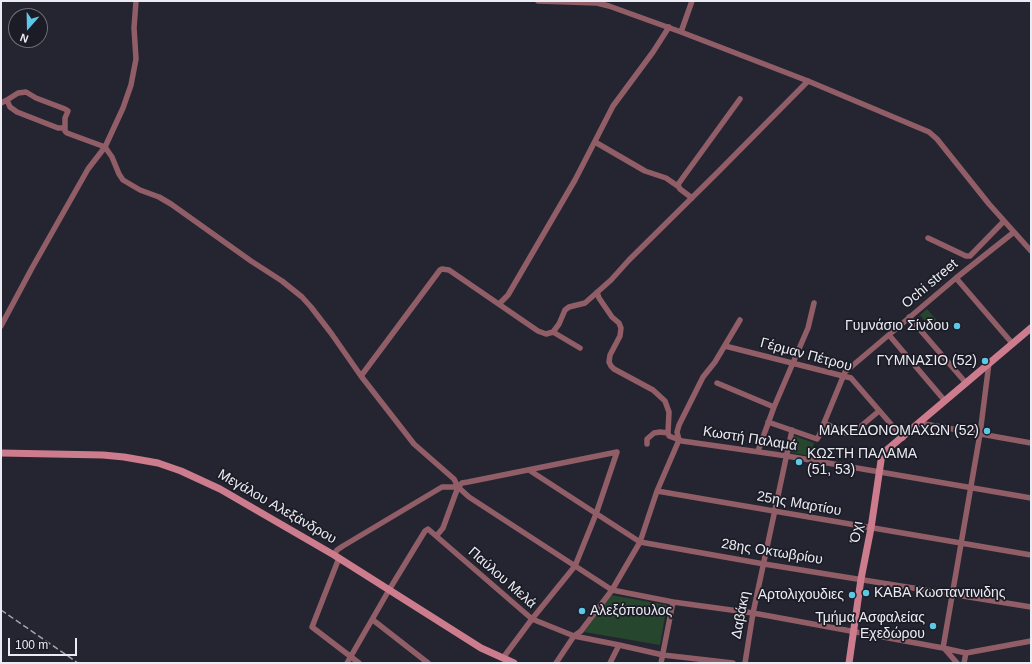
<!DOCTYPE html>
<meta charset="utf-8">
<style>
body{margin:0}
#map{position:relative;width:1032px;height:664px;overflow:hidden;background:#242530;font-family:Helvetica,sans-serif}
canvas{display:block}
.frame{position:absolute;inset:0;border:2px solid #ebecf3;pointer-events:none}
.north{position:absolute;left:8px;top:8px;width:40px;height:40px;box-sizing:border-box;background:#1b1c26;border:1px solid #6e6f78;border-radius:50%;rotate:200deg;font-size:11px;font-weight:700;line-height:16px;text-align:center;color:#ebecf3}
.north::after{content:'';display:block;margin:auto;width:14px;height:18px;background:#5dc7e8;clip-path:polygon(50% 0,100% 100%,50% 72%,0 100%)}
.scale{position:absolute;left:8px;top:638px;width:69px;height:18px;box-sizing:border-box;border:2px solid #ebecf3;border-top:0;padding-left:5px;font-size:12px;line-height:14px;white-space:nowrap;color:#ebecf3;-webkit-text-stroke:3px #1b1c26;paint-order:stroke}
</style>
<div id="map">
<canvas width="1032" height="664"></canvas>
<div class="frame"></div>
<div class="north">N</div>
<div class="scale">100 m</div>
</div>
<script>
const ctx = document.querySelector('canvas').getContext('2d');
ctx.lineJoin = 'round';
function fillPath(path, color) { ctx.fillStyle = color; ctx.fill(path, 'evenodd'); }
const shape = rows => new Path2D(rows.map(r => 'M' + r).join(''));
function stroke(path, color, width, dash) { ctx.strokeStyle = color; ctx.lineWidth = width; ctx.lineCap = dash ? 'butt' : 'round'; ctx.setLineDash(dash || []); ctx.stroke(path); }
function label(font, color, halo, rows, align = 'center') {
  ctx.font = font + ' Helvetica,sans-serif'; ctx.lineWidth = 3.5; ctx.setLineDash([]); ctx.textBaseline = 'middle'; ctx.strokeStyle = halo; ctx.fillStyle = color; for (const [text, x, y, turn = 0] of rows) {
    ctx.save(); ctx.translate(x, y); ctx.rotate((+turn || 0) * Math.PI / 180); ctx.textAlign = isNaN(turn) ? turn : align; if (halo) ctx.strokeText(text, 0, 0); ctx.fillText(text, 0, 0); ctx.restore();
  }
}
const green = shape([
 [927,309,940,324,932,330,920,315],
 [792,435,814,443,810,456,789,452],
 [611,595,667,605,660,645,584,632]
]);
const street = shape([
 [538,1,597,3,609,6,681,32,808,81,929,132,937,139,989,204,1031,251],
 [681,32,692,1],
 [7,100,18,93,26,92,36,98,65,109,68,111,65,118,65,131,67,133,105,147,112,157,119,174,123,180,140,190,159,197,171,204,251,261,282,281,302,297,311,307,331,333,361,376,414,444,454,479,458,487,469,497,612,590,673,602,753,613,943,648,966,653,1031,641],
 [1,103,7,100,10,107,17,112,58,128,65,128],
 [595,142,645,171,666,178,679,187],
 [692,198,680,189,678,186,679,183,740,99],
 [928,238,966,256,970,256,1004,221],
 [956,278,1012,343],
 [597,292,599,298,612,317,619,323,621,328,620,336,610,355,609,362,611,366,614,369,653,390,665,401,669,412,668,433,669,436,682,441,787,456,1031,498],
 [499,304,508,295,575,180,613,106,653,52,669,27],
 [909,317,966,383],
 [1,326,32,268,88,169,105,147,123,108,131,85,136,59,134,28,136,1],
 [553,332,580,348],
 [889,335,945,401],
 [725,346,851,378,903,438],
 [361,376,440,270,442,269,449,270,538,331,546,334,553,332,559,324,565,310,569,307,585,303,611,280,629,260,719,171,808,81],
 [717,383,774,407],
 [768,422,817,439,819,436,824,423,845,372,956,278,1014,232],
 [824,423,846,433,851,434,854,432,879,411],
 [919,423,1031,443],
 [679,440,677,432,679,425,703,377,715,362,740,320],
 [647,444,647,439,654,433,660,432,668,433],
 [758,451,774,407,808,328,814,303],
 [529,470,640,542,764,564,1031,607],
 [657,491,1031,555],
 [435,535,438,534,443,528,458,487],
 [334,555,337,550,343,546,442,487,458,487,462,483,468,482,617,452],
 [339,558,312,627,359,663],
 [373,620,428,663],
 [943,648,980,434,989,363],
 [944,648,957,663],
 [503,658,532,619,575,566,596,514,617,452],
 [347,663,389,590,425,531,428,529,532,619,574,636,619,645,663,655,733,663],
 [556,663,574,636,581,631,612,590,640,542,657,491,679,440],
 [610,663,619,645],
 [661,663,673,602],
 [745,663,753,613,792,430],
 [964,663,966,653]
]);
const secondary = shape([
 [1,453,103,455,124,457,158,463,181,471,220,489,334,555,481,648,514,663],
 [849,663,861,579,871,528,882,454,1031,328]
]);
const rail = shape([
 [1,610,78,663]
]);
const markers = [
 [957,326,4,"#5dc7e8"],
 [985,361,4,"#5dc7e8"],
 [987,431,4,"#5dc7e8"],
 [799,462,4,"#5dc7e8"],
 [866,593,4,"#5dc7e8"],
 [852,595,4,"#5dc7e8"],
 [582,611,4,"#5dc7e8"],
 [933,626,4,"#5dc7e8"]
];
const streetNames = [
 ["Ochi street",930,284,-40],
 ["Γέρμαν Πέτρου",806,355,15],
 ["Κωστή Παλαμά",750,439,9],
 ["25ης Μαρτίου",799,504,10],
 ["Μεγάλου Αλεξάνδρου",277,507,30],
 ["Όχι",857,532,-80],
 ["28ης Οκτωβρίου",772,552,9],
 ["Παύλου Μελά",502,578,41],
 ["Δαβάκη",741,615,-79]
];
const poiNames = [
 ["Γυμνάσιο Σίνδου",949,326],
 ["ΓΥΜΝΑΣΙΟ (52)",977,361],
 ["ΜΑΚΕΔΟΝΟΜΑΧΩΝ (52)",979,431],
 ["ΚΩΣΤΗ ΠΑΛΑΜΑ",807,454,"left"],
 ["(51, 53)",807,470,"left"],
 ["ΚΑΒΑ Κωσταντινιδης",874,593,"left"],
 ["Αρτολιχουδιες",844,595],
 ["Αλεξόπουλος",590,611,"left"],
 ["Τμήμα Ασφαλείας",925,618],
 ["Εχεδώρου",925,634]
];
fillPath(green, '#26462e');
stroke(street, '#915e68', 5.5);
stroke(secondary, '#cd7c8e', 7);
stroke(rail, '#a3a4ad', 1.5, [6, 3]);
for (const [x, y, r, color] of markers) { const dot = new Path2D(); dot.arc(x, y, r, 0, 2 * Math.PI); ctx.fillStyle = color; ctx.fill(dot); stroke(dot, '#1b1c26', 1.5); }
label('14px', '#ebecf3', '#1b1c26', streetNames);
label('14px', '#ebecf3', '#1b1c26', poiNames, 'right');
</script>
